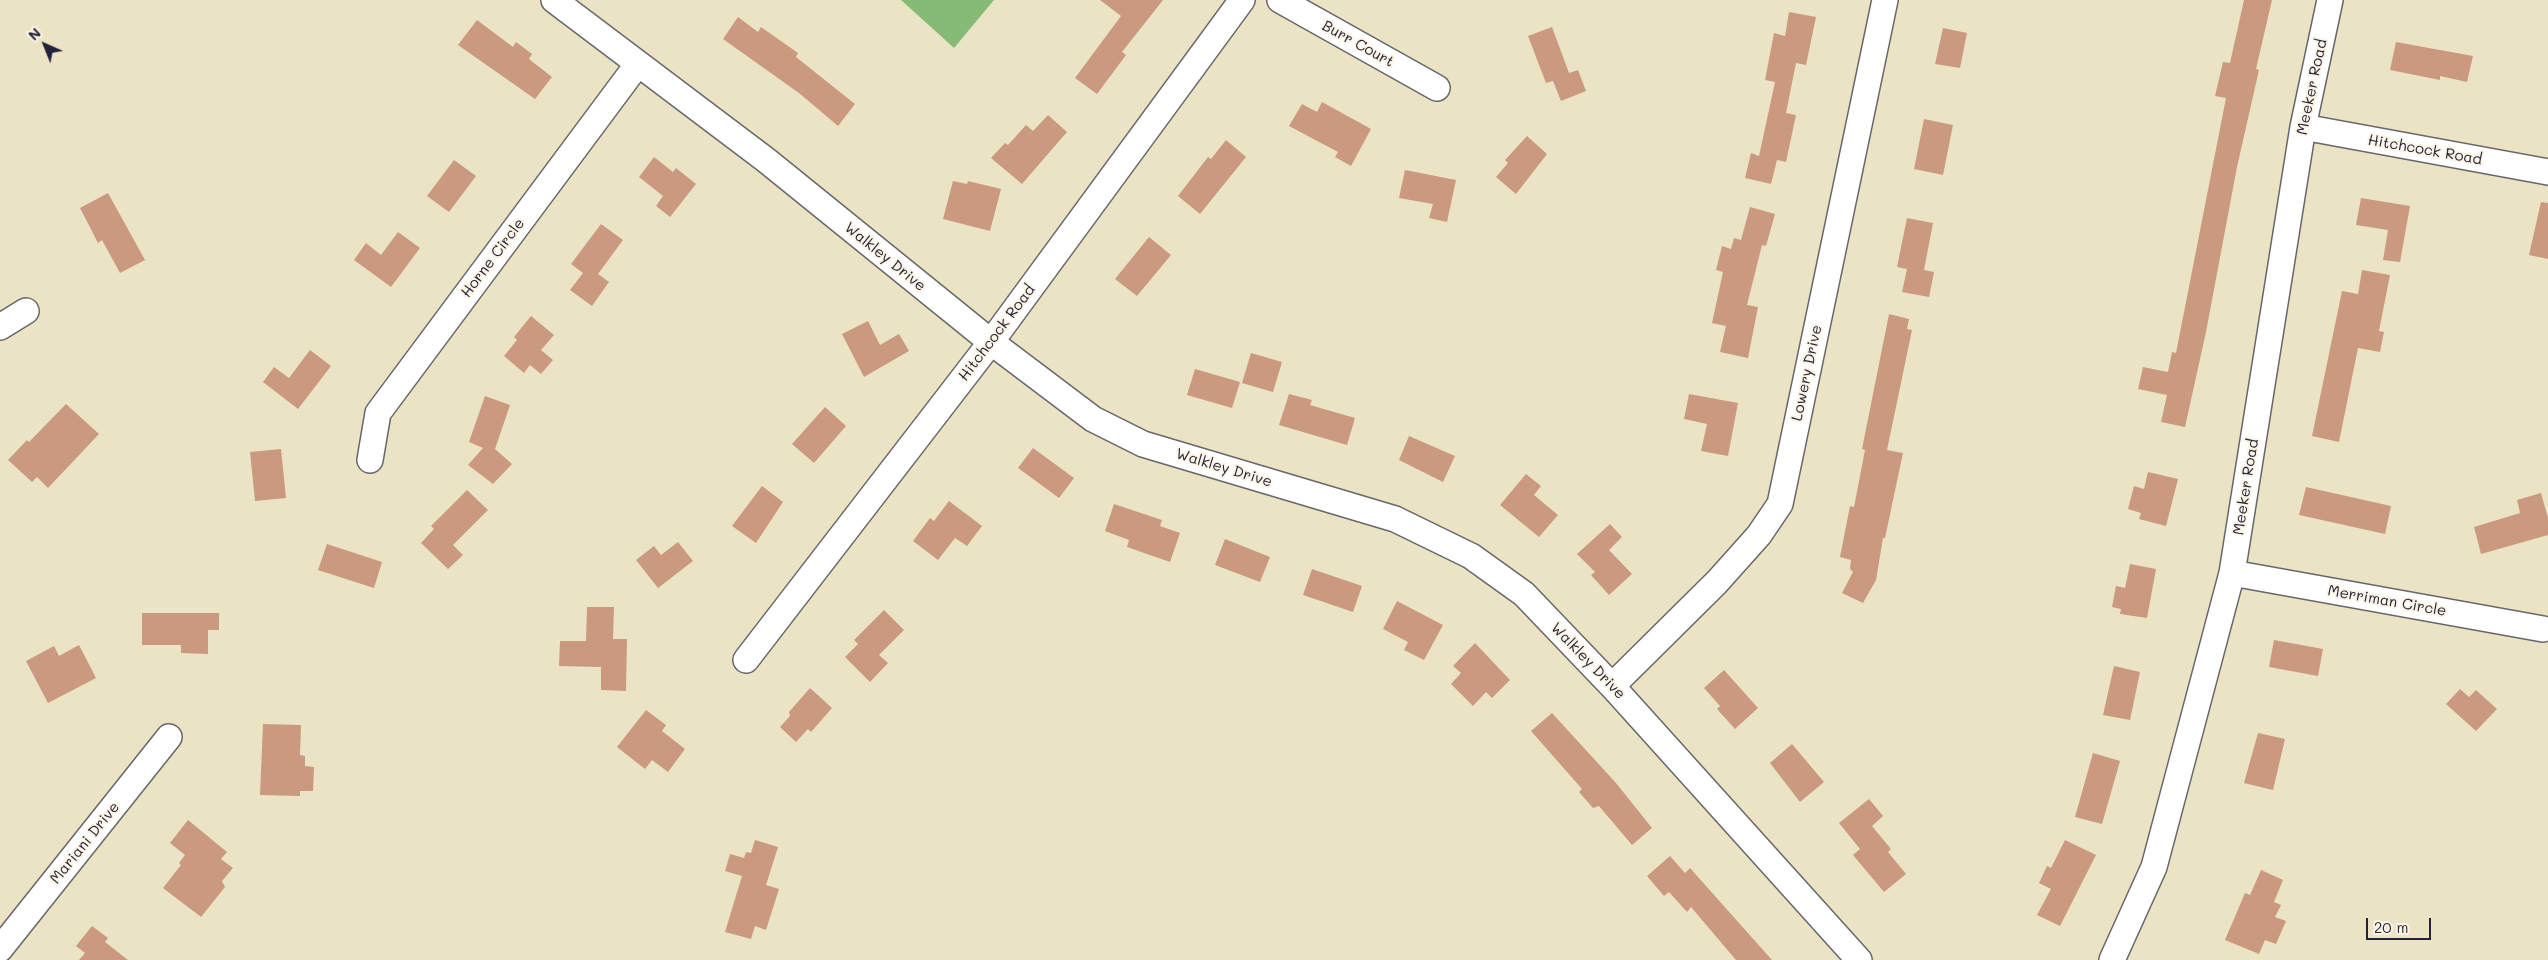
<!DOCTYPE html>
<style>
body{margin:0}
#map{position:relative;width:2548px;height:960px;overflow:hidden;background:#ebe4c4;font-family:Mali,sans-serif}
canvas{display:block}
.north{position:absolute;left:20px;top:20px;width:50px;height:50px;-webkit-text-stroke:4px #fcf5e5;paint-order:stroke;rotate:316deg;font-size:14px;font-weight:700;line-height:20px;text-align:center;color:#22223b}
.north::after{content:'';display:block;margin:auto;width:18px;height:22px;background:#22223b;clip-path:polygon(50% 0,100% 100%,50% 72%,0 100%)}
.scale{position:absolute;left:2366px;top:918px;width:65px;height:22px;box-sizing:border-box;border:2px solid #22223b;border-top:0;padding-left:6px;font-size:15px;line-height:18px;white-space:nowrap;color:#22223b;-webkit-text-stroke:4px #fcf5e5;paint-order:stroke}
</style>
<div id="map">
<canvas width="2548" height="960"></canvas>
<div class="north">N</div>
<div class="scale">20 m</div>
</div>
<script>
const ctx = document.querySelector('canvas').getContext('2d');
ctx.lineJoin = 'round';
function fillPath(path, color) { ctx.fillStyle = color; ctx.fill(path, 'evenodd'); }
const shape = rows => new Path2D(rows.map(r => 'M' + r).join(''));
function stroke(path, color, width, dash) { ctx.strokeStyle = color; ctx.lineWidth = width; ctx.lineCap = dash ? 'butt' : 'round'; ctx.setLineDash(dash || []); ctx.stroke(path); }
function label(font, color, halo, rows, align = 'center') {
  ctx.font = font + ' Mali,sans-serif'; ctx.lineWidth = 4; ctx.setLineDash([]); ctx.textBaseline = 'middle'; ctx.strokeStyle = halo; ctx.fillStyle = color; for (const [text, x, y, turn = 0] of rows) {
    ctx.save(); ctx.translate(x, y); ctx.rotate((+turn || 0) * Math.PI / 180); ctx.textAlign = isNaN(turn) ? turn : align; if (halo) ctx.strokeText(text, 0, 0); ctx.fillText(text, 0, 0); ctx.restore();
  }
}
const forest = shape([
 [901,0,994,0,954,48]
]);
const building = shape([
 [1100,0,1163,0,1122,52,1126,55,1097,94,1075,78,1121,16],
 [2244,0,2272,0,2256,69,2259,70,2237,167,2206,332,2185,427,2161,422,2167,395,2138,389,2143,367,2168,372,2172,352,2176,353,2226,98,2215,96,2223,62,2230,63],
 [1789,12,1816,17,1806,65,1796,63,1786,113,1796,115,1786,162,1777,160,1771,184,1745,178,1751,153,1759,156,1775,82,1765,80,1774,33,1785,36],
 [738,17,758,32,761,27,798,53,796,57,855,104,838,126,799,93,723,39],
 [477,20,513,47,516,42,532,54,529,59,552,77,535,99,458,45],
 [1552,27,1569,73,1578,70,1586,91,1561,101,1553,81,1546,83,1528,36],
 [1943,28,1967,33,1960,68,1935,64],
 [2396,42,2473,56,2467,82,2440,76,2440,80,2390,70],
 [1322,102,1371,129,1351,166,1335,157,1338,152,1289,126,1302,104,1317,112],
 [1048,115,1067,132,1022,184,991,158,1005,143,1008,145,1026,125,1033,131],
 [1924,119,1953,125,1943,175,1914,169],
 [1527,136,1547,154,1516,194,1496,177,1508,163,1505,160],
 [1226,140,1246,157,1200,214,1178,196,1208,157,1211,159],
 [654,157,673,172,676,168,696,184,670,217,656,206,663,196,639,177],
 [454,160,476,176,449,212,427,196],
 [1405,170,1456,180,1447,222,1429,218,1433,204,1399,198],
 [953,181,967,184,968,181,1001,189,990,231,943,219],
 [108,193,145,260,120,273,102,240,98,243,80,208],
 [2361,198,2410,206,2400,262,2383,260,2388,230,2356,225],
 [2541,202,2548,203,2548,259,2529,255],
 [1750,207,1775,214,1766,246,1762,245,1747,305,1758,307,1748,358,1720,352,1726,326,1712,323,1723,272,1716,270,1722,246,1731,249,1734,238,1741,240],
 [1907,218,1933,223,1924,270,1934,272,1929,297,1902,292,1907,269,1897,267],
 [601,224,623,240,598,274,609,282,592,306,570,290,583,273,571,264],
 [398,232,420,248,391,287,354,260,366,243,381,255],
 [1149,237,1171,255,1137,296,1115,279],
 [2362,270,2390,275,2379,331,2384,332,2380,352,2358,348,2339,442,2312,436,2342,291,2358,294],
 [1889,314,1909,319,1907,329,1912,330,1887,450,1903,453,1885,538,1883,538,1876,580,1863,603,1842,593,1853,572,1850,569,1851,560,1840,557,1850,506,1854,507,1865,450,1862,449],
 [531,316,554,335,541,350,553,360,541,374,530,365,524,373,504,356,517,340,514,337],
 [868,321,880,345,899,334,909,351,864,377,842,334],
 [310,350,331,366,298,409,263,382,274,367,289,378],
 [1251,353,1282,362,1273,392,1242,383],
 [1195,369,1240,382,1232,408,1187,395],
 [1289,394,1312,400,1310,405,1355,418,1347,445,1279,425],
 [1689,394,1738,403,1728,456,1701,451,1707,424,1684,419],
 [485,396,510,405,495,449,512,464,493,484,468,465,483,448,469,442],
 [66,404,99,434,48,488,37,477,32,482,8,460,27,440,29,442],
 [825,407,846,426,814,463,792,444],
 [1409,436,1455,456,1443,482,1399,460],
 [1033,448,1074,478,1059,498,1018,468],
 [281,449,286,498,255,501,250,452],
 [2148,472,2178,479,2166,526,2139,519,2141,513,2128,509,2134,486,2144,489],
 [1526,474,1541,486,1534,495,1558,515,1539,537,1500,505],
 [762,486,783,502,756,543,732,526],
 [2306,487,2391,506,2385,534,2299,515],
 [467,490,488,510,453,545,463,555,448,569,421,543,434,529,431,526],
 [2541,493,2548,518,2548,535,2481,554,2474,527,2520,513,2517,500],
 [949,501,982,526,967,546,955,538,938,560,913,541,930,518,934,521],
 [1114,504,1162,520,1160,526,1180,533,1170,562,1127,547,1129,540,1105,531],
 [1610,524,1622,537,1609,550,1632,574,1609,595,1591,575,1595,572,1577,554],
 [1225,539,1270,557,1260,582,1215,565],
 [678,542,693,561,658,588,636,560,654,546,661,555],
 [327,544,382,562,374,588,318,570],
 [2130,564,2156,569,2147,618,2120,614,2121,609,2112,607,2116,586,2125,588],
 [1312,569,1362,586,1353,612,1303,595],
 [1397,601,1443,625,1424,660,1404,650,1408,642,1383,629],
 [587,607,614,607,613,639,627,639,626,691,601,690,601,667,559,666,560,641,586,641],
 [884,610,904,630,879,655,888,663,870,682,845,657,858,644,854,640],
 [142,613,219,613,219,630,208,630,208,654,181,653,181,645,142,645],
 [2274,640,2323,649,2318,676,2269,667],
 [1475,643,1510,680,1492,698,1486,692,1473,706,1451,684,1461,673,1453,666],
 [79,645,96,678,48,703,26,661,54,646,59,656],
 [2114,666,2140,672,2130,720,2103,715],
 [1724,670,1758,708,1735,729,1717,709,1720,706,1704,688],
 [810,688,832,708,811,732,808,729,796,742,780,727,790,716,789,712],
 [2460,689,2469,697,2476,690,2497,709,2476,731,2446,704],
 [646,710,666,725,662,731,685,749,668,772,652,760,645,769,617,747],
 [1552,713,1616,783,1652,828,1632,845,1599,806,1593,808,1579,792,1582,789,1531,731],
 [263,724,301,725,300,755,305,756,305,766,314,767,313,791,300,791,300,796,260,795],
 [2258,733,2285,739,2273,790,2244,783],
 [1792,744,1824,782,1800,802,1770,763],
 [2093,753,2120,761,2102,824,2075,817],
 [1869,799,1883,816,1872,826,1891,849,1888,852,1906,874,1884,892,1853,855,1860,849,1839,823],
 [188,820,227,852,221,859,233,868,222,881,225,887,201,917,163,888,181,865,179,863,185,855,170,843],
 [755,840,778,847,766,885,779,889,766,930,755,926,751,939,725,932,742,876,725,871,730,854,744,858,746,852,751,853],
 [2065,840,2096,855,2060,926,2037,915,2051,889,2039,883,2047,866,2051,868],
 [1670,856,1685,873,1690,868,1772,960,1736,960,1691,907,1687,912,1669,892,1664,896,1647,876],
 [2261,870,2283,880,2274,902,2281,905,2275,917,2286,921,2276,944,2265,940,2259,954,2225,940,2245,893,2250,895],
 [92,926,108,938,105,942,128,960,79,960,85,953,76,946]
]);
const street = shape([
 [554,0,766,160,991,342,1093,419,1143,444,1395,519,1471,556,1524,594,1612,686,1859,960],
 [1280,0,1437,88],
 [2303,127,2548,172],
 [0,327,26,311],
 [370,460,378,413,637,65],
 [2232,573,2543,629],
 [746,660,991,342,1242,0],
 [1612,686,1717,582,1759,535,1780,504,1885,0],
 [0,949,169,737],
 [2112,960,2154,867,2232,573,2303,127,2330,0]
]);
const streetNames = [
 ["Burr Court",1358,44,29],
 ["Meeker Road",2312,87,-78],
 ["Hitchcock Road",2425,150,10],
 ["Walkley Drive",885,257,39],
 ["Horne Circle",493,258,-53],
 ["Hitchcock Road",997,333,-53],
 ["Lowery Drive",1807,373,-78],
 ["Walkley Drive",1224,468,17],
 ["Meeker Road",2246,487,-81],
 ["Merriman Circle",2387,601,10],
 ["Walkley Drive",1588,661,46],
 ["Mariani Drive",85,843,-51]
];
fillPath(forest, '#86bb76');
fillPath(building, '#ca997f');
stroke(street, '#68666b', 28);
stroke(street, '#fff', 25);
label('15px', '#22223b', '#fcf5e5', streetNames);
</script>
